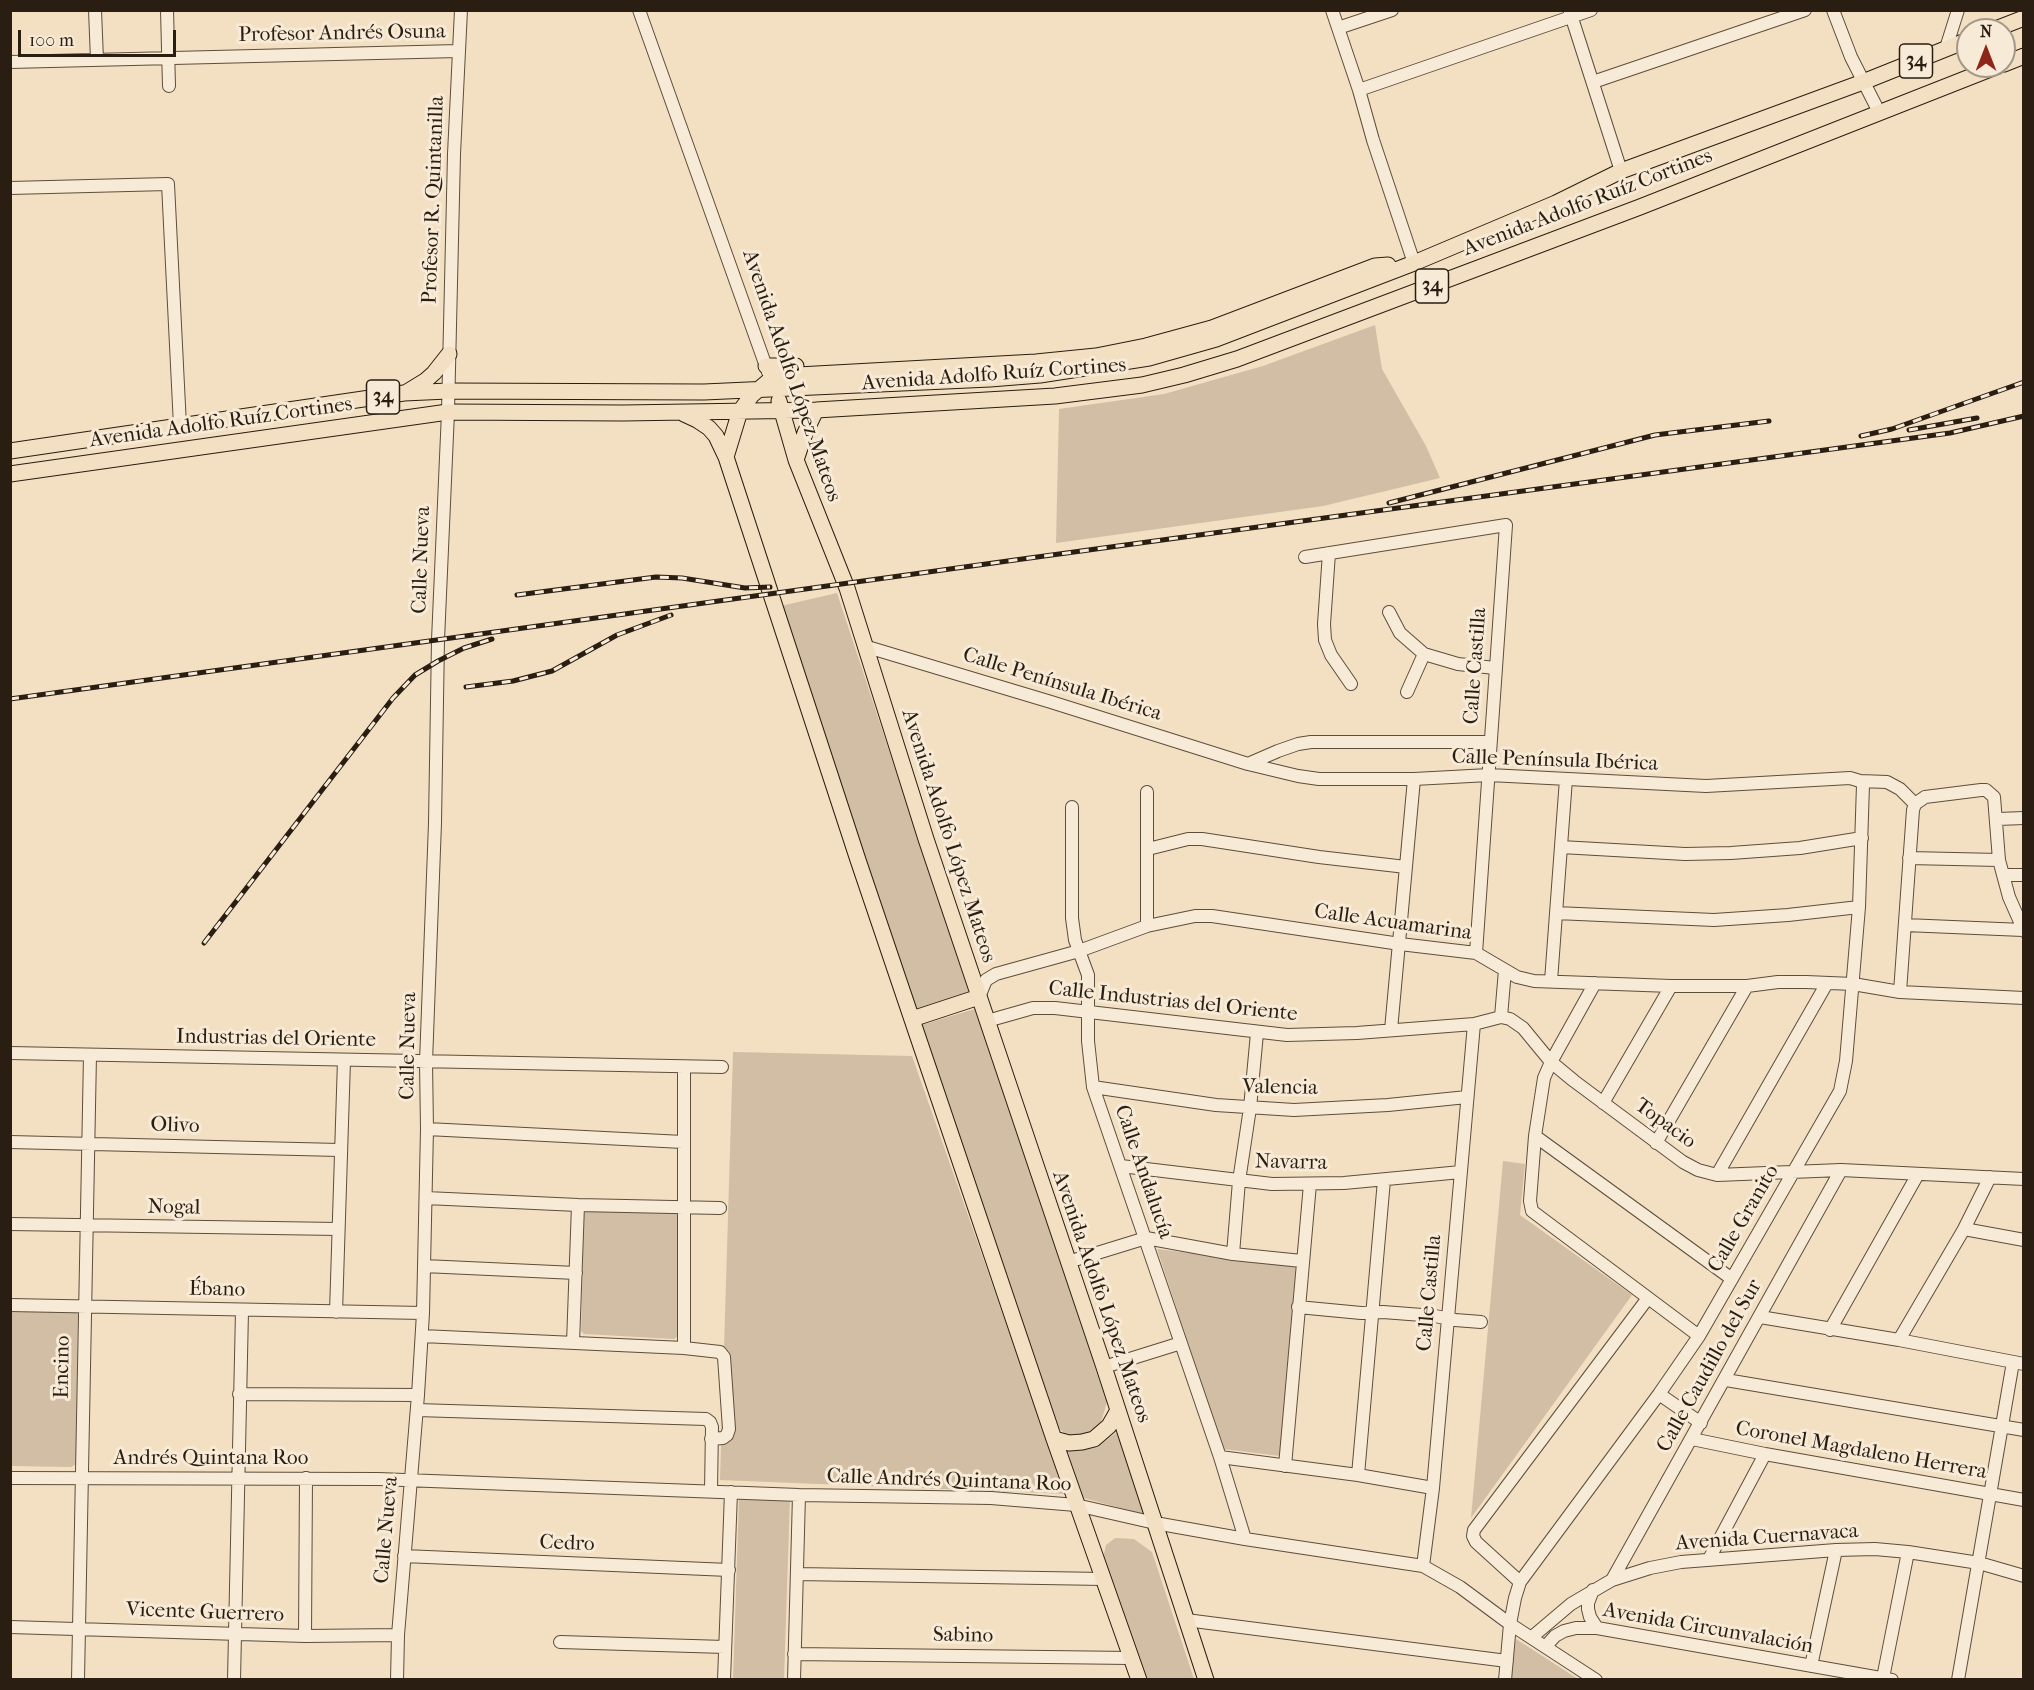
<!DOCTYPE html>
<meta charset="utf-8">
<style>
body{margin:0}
#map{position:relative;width:2034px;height:1690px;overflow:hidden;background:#f3dfc2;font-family:"IM FELL French Canon",serif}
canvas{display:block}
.frame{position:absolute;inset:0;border:12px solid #291e11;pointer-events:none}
.north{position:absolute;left:1956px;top:18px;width:60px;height:60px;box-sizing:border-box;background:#f7ead7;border:2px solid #a59888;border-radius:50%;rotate:0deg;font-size:16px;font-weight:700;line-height:24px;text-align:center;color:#291e11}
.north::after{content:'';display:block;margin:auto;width:21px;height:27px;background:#8f2418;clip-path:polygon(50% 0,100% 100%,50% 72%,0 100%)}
.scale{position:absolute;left:18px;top:30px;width:158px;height:27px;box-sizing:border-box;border:3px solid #291e11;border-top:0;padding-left:8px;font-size:18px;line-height:21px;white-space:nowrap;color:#291e11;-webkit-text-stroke:4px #f7ead7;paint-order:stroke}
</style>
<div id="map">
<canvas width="2034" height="1690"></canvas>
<div class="frame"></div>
<div class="north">N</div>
<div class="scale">100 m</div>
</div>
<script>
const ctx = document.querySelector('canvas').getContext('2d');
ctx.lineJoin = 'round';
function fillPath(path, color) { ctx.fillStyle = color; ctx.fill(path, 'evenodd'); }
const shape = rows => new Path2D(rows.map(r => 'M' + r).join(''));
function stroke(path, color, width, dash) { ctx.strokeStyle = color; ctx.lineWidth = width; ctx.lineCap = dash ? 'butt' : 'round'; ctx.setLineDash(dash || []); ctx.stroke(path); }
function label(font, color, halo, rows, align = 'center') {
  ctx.font = font + ' "IM FELL French Canon",serif'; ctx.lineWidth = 6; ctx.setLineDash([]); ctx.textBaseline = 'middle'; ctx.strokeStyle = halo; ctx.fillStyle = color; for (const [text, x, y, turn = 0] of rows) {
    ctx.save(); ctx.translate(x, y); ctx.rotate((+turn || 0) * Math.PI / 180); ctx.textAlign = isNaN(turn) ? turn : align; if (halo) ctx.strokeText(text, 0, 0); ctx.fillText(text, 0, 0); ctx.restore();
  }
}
const green = shape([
 [1375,325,1382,369,1426,446,1440,478,1323,506,1056,543,1059,409,1164,394,1263,366],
 [837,593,970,996,917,1010,781,606],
 [975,1009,1107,1402,1100,1426,1090,1434,1076,1437,1064,1433,1057,1426,921,1025],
 [733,1052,912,1056,1066,1494,720,1480],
 [1503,1161,1525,1164,1520,1215,1632,1295,1471,1518],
 [588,1209,677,1213,681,1218,678,1336,674,1339,584,1334,581,1331,584,1213],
 [1157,1249,1296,1266,1280,1456,1223,1449],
 [11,1307,78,1312,76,1464,71,1467,11,1466],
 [1118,1431,1146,1515,1080,1497,1060,1447,1072,1450,1096,1448],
 [739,1497,790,1498,784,1679,733,1680],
 [1115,1538,1134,1539,1152,1552,1194,1679,1145,1679,1103,1558,1106,1545],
 [1516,1639,1578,1679,1510,1680]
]);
const minor = shape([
 [95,10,97,60],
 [167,10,169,86],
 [639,10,768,372],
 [1332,10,1359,90,1373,140,1414,263],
 [1833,10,1851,57,1879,112],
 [1570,12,1621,171],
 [1338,28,1392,10],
 [1946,48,1958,10],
 [10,62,458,51],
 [1593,82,1805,10],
 [1359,90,1591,10],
 [10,188,168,184,180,426],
 [1329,553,1324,624,1325,640,1331,655,1351,684],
 [1305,557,1506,525,1476,953],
 [1389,612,1400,633,1424,654,1458,664,1495,668],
 [864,646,1051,702,1248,764,1298,776,1319,779,1414,779,1489,775,1706,786,1850,778,1860,781,1887,782,1900,789,1915,804],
 [1407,692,1424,654],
 [1248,764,1278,751,1298,744,1311,742,1490,742],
 [1147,792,1147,926],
 [1072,807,1072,918,1075,940,1088,975,1088,1041,1093,1087,1220,1457,1245,1539],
 [1998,819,2024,818],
 [1561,847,1685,854,1731,853,1800,848,1862,838],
 [1148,849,1188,839,1202,839,1319,857,1406,867],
 [1909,858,1999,860],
 [2003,875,2024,875],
 [1556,913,1714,920,1788,915,1859,907],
 [1905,925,2023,930],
 [1551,981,1566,779],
 [1595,983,1551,1062,1544,1078,1535,1136,1530,1201,1532,1211,1699,1336],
 [1900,992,1913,810,1915,804,1925,797,1981,790,1986,790,1994,797,1999,860,2009,897,2024,931],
 [979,997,986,980,996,974,1079,951,1147,926,1195,916,1212,916,1400,944,1476,953,1517,977,1534,981,1671,986,1747,986,1778,982,1806,982,1853,984,1900,992,2024,998],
 [1501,1017,1510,1019,1523,1028,1551,1062,1574,1081,1683,1162,1698,1170,1717,1175,1841,1170,2024,1179],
 [1501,1017,1505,970],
 [987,1021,1033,1008,1055,1008,1287,1035,1357,1033,1474,1024,1501,1017],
 [1391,1030,1414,779],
 [10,1053,722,1067],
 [1093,1087,1216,1105,1294,1110,1388,1105,1467,1097],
 [1603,1103,1671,986],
 [427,1129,683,1142],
 [1535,1136,1732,1279],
 [10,1142,339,1150],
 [1656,1143,1747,986],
 [1121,1166,1272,1184,1344,1183,1461,1172],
 [1717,1175,1827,983],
 [426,1198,578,1205,720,1208],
 [10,1224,338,1229],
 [1964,1229,2024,1240],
 [1233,1254,1239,1181,1250,1108,1257,1033],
 [1068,1262,1146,1238,1233,1254,1302,1261],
 [424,1266,576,1273],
 [10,1305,423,1313],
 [1298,1307,1361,1313,1383,1312,1435,1316,1455,1320,1481,1322],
 [336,1312,344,1060],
 [1760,1317,1899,1340,2024,1364],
 [1830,1330,1918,1174],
 [422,1336,684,1348,720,1352,724,1357,729,1429,727,1435,723,1438,711,1439],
 [1899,1340,1964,1229,1990,1177],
 [573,1343,578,1205],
 [684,1348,684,1068],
 [1104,1367,1181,1343],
 [1726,1380,2024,1430],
 [239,1394,418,1395],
 [1659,1394,1701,1423],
 [417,1410,706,1419,710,1422,712,1427,711,1491],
 [1692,1439,1765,1454,2024,1500],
 [1220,1457,1358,1475,1433,1488],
 [1285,1466,1310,1184],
 [1358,1475,1384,1180],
 [10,1478,378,1479,799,1495,991,1498,1076,1505,1155,1523,1245,1539,1423,1566,1460,1587,1510,1624,1596,1680],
 [404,1556,729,1570],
 [1709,1559,1765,1454],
 [1423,1566,1433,1488,1474,1024],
 [797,1574,1104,1579],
 [1612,1580,1841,1170],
 [1520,1582,1476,1542,1473,1536,1474,1530,1648,1298],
 [1593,1590,1588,1603,1588,1609,1590,1617,1597,1628],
 [1186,1620,1507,1661],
 [10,1627,305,1636,398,1635],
 [305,1636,306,1478],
 [1532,1637,1571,1604,1612,1580,1650,1568,1681,1562,1836,1550,1875,1549,1908,1552,1979,1563,2024,1576],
 [560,1642,725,1647],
 [1546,1646,1555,1636,1564,1631,1576,1628,1597,1628,1892,1680],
 [794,1654,1131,1658],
 [1811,1666,1836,1550],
 [1883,1678,1908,1552],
 [78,1680,90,1055],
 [234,1680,242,1311],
 [397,1680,398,1635,418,1395,423,1313,427,1129,426,1062,435,823,438,640,448,412,454,154,461,10],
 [724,1680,731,1492],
 [794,1680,799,1495],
 [1505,1680,1510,1624,1515,1598,1520,1582,1659,1394,1699,1336,1840,1091,1846,1061,1859,907,1863,785,1860,781],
 [1958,1680,2013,1362]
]);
const major = shape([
 [1993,30,2024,18],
 [2004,64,2024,56],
 [766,366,796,366],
 [407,392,425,381,434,373,449,354],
 [779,401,796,460,847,588,926,839,1104,1367,1206,1680],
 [684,414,697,420,709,428,716,436,726,457,858,860,1054,1439,1139,1680],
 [10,451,404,393,448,391,704,392,990,379,1040,375,1149,358,1216,339,1414,263,1556,203,1621,171,1863,82,1968,40],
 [726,457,740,411,752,395,771,379,780,376,1036,362,1096,356,1146,346,1212,328,1375,266,1388,265],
 [796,460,805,433,816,410],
 [10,474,448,412,623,413,816,410,1055,396,1142,385,1184,375,1237,359,1640,207,1998,66],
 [912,1019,979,997],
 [1054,1439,1069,1443,1082,1442,1094,1439,1109,1426,1117,1412]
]);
const rail = shape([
 [1909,430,1977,418],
 [1861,436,1892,429,2024,382],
 [1389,503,1655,435,1769,421],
 [517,595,656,577,682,578,745,588,770,587],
 [466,687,513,681,552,671,617,635,671,615],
 [10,699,1015,560,1950,433,2024,416],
 [204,943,393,698,415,675,438,661,464,648,492,639]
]);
const shields = [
 [1916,61,33],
 [1432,286,33],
 [383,397,33]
];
const shieldNames = [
 ["34",1916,61],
 ["34",1432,286],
 ["34",383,397]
];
const streetNames = [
 ["Profesor Andrés Osuna",342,34,-1],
 ["Profesor R. Quintanilla",434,200,-88],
 ["Avenida Adolfo Ruíz Cortines",1588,203,-21],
 ["Avenida Adolfo Ruíz Cortines",994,375,-4],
 ["Avenida Adolfo López Mateos",791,376,71],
 ["Avenida Adolfo Ruíz Cortines",221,423,-8],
 ["Calle Nueva",422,560,-88],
 ["Calle Castilla",1476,666,-86],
 ["Calle Península Ibérica",1062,685,17],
 ["Calle Península Ibérica",1555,761,2],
 ["Avenida Adolfo López Mateos",948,836,72],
 ["Calle Acuamarina",1393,923,8],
 ["Calle Industrias del Oriente",1173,1002,6],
 ["Industrias del Oriente",276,1039,1],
 ["Calle Nueva",409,1046,-89],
 ["Valencia",1280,1088,1],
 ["Topacio",1665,1124,36],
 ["Olivo",175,1126,2],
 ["Navarra",1291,1163,1],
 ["Calle Andalucía",1143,1172,71],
 ["Nogal",174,1208,1],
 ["Calle Granito",1744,1219,-60],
 ["Ébano",217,1290,1],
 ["Calle Castilla",1430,1293,-85],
 ["Avenida Adolfo López Mateos",1101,1297,71],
 ["Calle Caudillo del Sur",1710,1366,-61],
 ["Encino",63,1367,-89],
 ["Coronel Magdaleno Herrera",1861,1451,10],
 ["Andrés Quintana Roo",211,1459],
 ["Calle Andrés Quintana Roo",949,1481,2],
 ["Calle Nueva",387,1530,-85],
 ["Avenida Cuernavaca",1767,1538,-4],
 ["Cedro",567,1544,2],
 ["Vicente Guerrero",205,1613,2],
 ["Avenida Circunvalación",1708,1629,10],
 ["Sabino",963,1636,1]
];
fillPath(green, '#d1bea4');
stroke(minor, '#5c4e3d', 14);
stroke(major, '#291e11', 17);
stroke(minor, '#f7ead7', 12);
stroke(major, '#f3dfc2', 15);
stroke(rail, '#291e11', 5);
stroke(rail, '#f7ead7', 3, [9]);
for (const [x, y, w] of shields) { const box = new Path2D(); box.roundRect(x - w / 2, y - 17, w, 34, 4.5); ctx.fillStyle = '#f7ead7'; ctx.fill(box); stroke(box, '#291e11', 1.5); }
label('bold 20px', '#291e11', null, shieldNames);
label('21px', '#291e11', '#f7ead7', streetNames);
</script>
